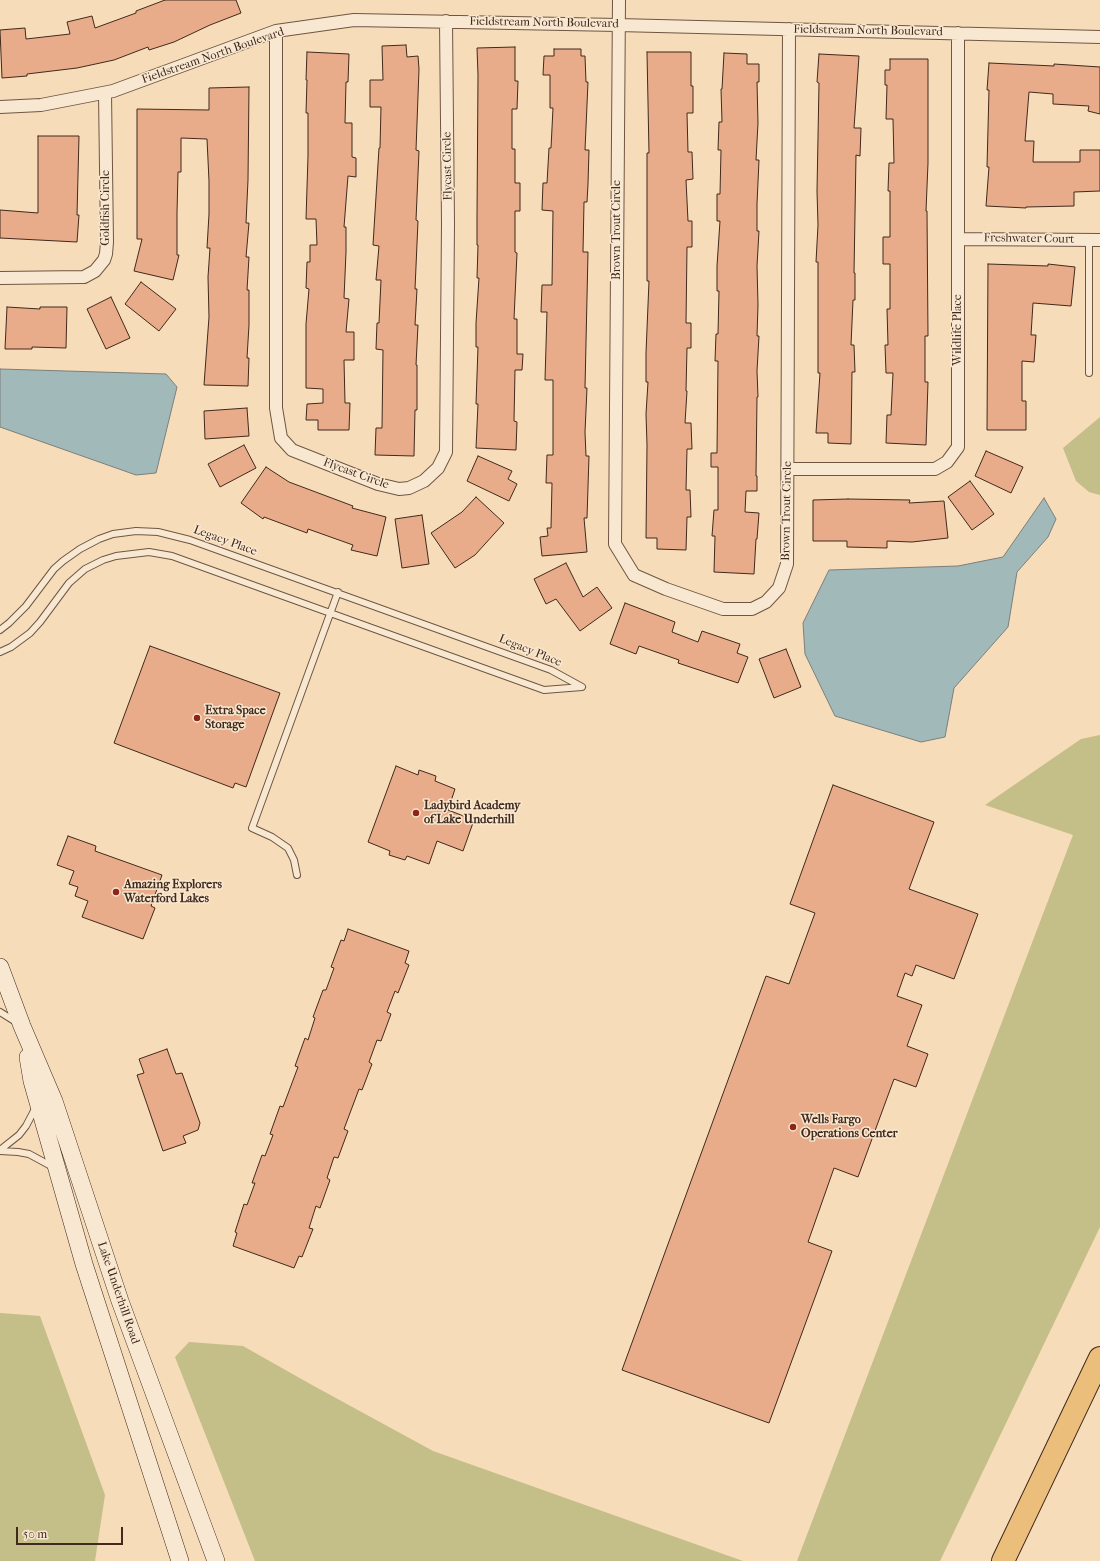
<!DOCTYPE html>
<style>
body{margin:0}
#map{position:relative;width:1100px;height:1561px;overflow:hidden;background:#f6dcb8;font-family:"IM FELL French Canon",serif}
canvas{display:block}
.scale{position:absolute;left:16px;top:1527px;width:107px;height:18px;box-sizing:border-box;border:2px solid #41291c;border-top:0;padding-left:5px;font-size:12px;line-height:14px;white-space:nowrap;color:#41291c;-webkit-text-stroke:3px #f9e8d1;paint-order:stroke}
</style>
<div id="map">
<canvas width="1100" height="1561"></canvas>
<div class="scale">50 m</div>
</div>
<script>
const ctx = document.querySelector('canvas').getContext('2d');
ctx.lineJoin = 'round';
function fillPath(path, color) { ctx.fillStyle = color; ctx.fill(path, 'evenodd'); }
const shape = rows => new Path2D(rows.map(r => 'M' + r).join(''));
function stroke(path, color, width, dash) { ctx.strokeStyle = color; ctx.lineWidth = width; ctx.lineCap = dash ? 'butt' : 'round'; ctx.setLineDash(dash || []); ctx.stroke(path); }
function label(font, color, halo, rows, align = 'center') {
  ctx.font = font + ' "IM FELL French Canon",serif'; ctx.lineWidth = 3; ctx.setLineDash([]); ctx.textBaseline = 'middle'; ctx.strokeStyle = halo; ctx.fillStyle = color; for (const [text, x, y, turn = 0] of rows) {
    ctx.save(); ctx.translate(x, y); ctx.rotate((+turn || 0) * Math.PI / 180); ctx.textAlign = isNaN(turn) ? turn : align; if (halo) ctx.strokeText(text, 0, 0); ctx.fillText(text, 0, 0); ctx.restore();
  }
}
const green = shape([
 [1100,417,1100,495,1089,492,1076,481,1063,448],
 [1100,735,1100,1227,940,1561,797,1561,1073,835,985,805,1081,739],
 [0,1313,40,1316,105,1495,95,1561,0,1561],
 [189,1342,243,1346,312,1385,433,1451,743,1561,255,1561,175,1357]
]);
const water = shape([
 [0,369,166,374,177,387,156,473,136,475,0,427,0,369],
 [1044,498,1056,519,1048,537,1017,572,1008,627,954,688,945,737,921,742,835,716,805,654,803,623,829,570,958,566,1003,557,1044,498]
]);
const building = shape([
 [165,0,236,0,241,13,210,25,174,42,149,50,148,47,114,60,77,68,27,74,27,76,2,78,0,30,25,28,26,39,70,34,67,22,92,16,95,28,136,13,136,11,165,0],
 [406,45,407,57,418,56,419,69,416,150,419,151,416,220,418,221,415,289,417,289,415,325,418,325,416,365,417,365,417,410,415,410,414,456,375,455,376,428,382,428,383,350,376,349,377,323,379,323,381,280,376,280,379,246,373,245,379,148,380,148,381,107,370,107,370,80,383,80,382,46,406,45],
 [515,47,515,81,518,81,517,109,512,109,512,149,515,149,515,183,520,183,520,211,515,211,515,252,517,253,514,319,517,319,517,354,523,354,522,370,515,370,514,421,517,422,516,450,476,448,478,404,476,404,478,347,476,347,476,323,479,278,477,278,478,245,477,245,477,217,478,75,477,48,515,47],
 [554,49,581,49,581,56,585,56,586,82,588,82,585,150,589,150,588,184,587,202,584,202,583,252,588,252,585,388,587,388,585,432,586,456,589,456,587,518,584,518,587,552,542,556,540,537,548,536,547,528,551,528,552,483,546,483,547,455,553,455,553,380,545,380,547,312,541,312,542,285,552,285,553,211,542,210,543,183,547,183,549,148,551,148,553,108,550,108,550,75,543,75,544,56,554,56,554,49],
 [307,52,349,54,348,82,346,82,345,123,352,123,352,157,356,158,356,177,348,176,344,227,346,227,346,252,344,298,349,299,346,332,354,332,354,360,344,360,345,403,350,403,349,430,318,430,318,420,306,420,307,404,323,403,323,389,306,388,306,324,309,289,306,288,307,262,310,262,310,245,317,245,316,219,306,219,308,156,308,113,306,113,307,80,306,80,307,52],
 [647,52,691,52,691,86,693,86,693,113,687,113,688,152,692,152,693,179,686,180,688,221,692,221,692,247,687,247,686,323,691,323,691,348,687,348,686,391,687,391,685,423,691,423,692,449,687,449,686,490,690,490,691,517,687,517,686,550,657,549,657,538,646,538,647,445,646,414,648,382,646,382,646,353,649,281,647,281,647,153,649,153,647,52],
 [724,53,747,54,747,64,759,64,759,82,757,82,758,123,756,160,759,160,757,204,757,231,759,231,757,266,758,305,757,336,759,336,757,371,758,397,757,397,756,476,757,476,757,491,746,491,745,512,759,513,757,539,756,539,754,574,714,572,715,536,712,536,714,510,718,510,718,467,711,467,711,453,717,453,718,361,715,361,716,334,718,334,719,291,717,291,717,266,720,221,717,221,717,194,720,194,721,150,718,150,719,122,722,122,721,89,722,89,724,53],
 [819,54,859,56,854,128,861,128,860,156,856,155,854,273,855,273,855,300,853,300,851,345,854,345,855,372,852,372,851,444,828,443,828,433,816,433,820,373,818,373,818,262,816,262,818,225,817,191,819,83,817,82,819,54],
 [890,59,928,59,928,163,926,211,927,211,928,336,925,336,925,382,928,382,926,445,886,443,887,415,891,415,893,373,886,373,885,345,888,345,887,309,890,309,890,264,883,264,883,237,890,237,890,191,888,191,889,163,894,163,893,119,886,119,887,85,885,85,885,70,890,70,890,59],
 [989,63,1054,66,1054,64,1100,67,1100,114,1088,111,1089,106,1053,104,1053,94,1029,92,1025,141,1034,141,1033,162,1080,162,1080,150,1100,150,1100,191,1074,192,1074,206,1026,207,1026,208,986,206,989,167,987,167,989,90,987,90,989,63],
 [249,87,248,180,246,223,249,223,246,257,249,257,247,290,249,290,249,325,247,358,249,358,248,386,204,385,209,317,208,277,210,248,207,248,209,214,209,181,207,139,181,138,181,172,178,172,177,213,177,255,179,255,173,280,134,271,142,239,137,239,137,109,209,110,209,88,249,87],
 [38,136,79,136,77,215,79,215,77,242,0,238,0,210,38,213,38,136],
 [988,264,1048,266,1048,264,1075,267,1071,306,1033,303,1031,335,1036,335,1034,362,1022,361,1022,401,1026,401,1026,430,987,430,988,264],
 [141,282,176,309,159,331,125,304,141,282],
 [111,297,130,338,106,349,87,309,111,297],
 [7,307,40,309,40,307,67,307,66,348,32,347,32,349,5,349,7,307],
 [247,408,249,436,205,439,204,411,247,408],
 [244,445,256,468,220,487,208,464,244,445],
 [986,451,1023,467,1011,493,975,476,986,451],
 [478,456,512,471,508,479,517,484,509,501,467,481,478,456],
 [266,467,289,482,353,506,352,508,386,517,377,556,351,550,353,545,308,529,307,533,264,517,263,519,241,503,266,467],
 [970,481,994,514,972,530,948,497,970,481],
 [476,497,504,523,475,555,455,568,431,533,462,512,476,497],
 [848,499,910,500,909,503,944,501,948,538,912,542,887,541,887,548,847,547,847,541,813,541,813,500,848,499],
 [422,515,429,564,402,568,395,519,422,515],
 [566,563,583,597,597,587,612,608,580,631,556,599,546,604,534,579,566,563],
 [625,603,675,622,672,632,698,642,702,631,740,644,737,653,748,657,738,683,678,663,679,660,639,646,636,654,610,644,625,603],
 [150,646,280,693,246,787,235,783,233,788,114,743,150,646],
 [786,649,801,687,774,698,759,659,786,649],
 [396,766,418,775,419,770,436,776,435,781,455,789,448,810,474,820,463,851,437,841,429,864,407,856,405,860,389,855,390,851,368,842,396,766],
 [833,785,934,822,909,889,978,914,954,979,916,965,912,976,905,973,897,996,922,1005,907,1046,928,1054,916,1087,894,1079,858,1177,834,1168,808,1242,832,1251,769,1423,622,1370,766,976,789,984,815,913,790,904,833,785],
 [68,836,96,846,95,851,162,875,151,906,155,908,143,939,82,917,88,901,75,896,78,887,69,884,74,871,57,865,68,836],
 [348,929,409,951,405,963,409,965,398,993,395,991,387,1012,391,1014,381,1041,377,1040,369,1062,372,1064,362,1090,359,1089,344,1129,348,1131,338,1158,334,1157,327,1178,330,1180,320,1208,316,1206,309,1228,313,1229,302,1257,299,1256,294,1268,233,1246,237,1233,235,1232,244,1204,247,1205,255,1183,252,1183,262,1155,265,1156,273,1135,270,1134,280,1106,283,1107,298,1067,295,1066,305,1038,308,1040,315,1018,313,1017,323,990,326,990,334,968,331,967,341,940,344,941,348,929],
 [167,1049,176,1074,182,1073,200,1123,198,1130,183,1136,186,1143,163,1151,137,1075,144,1073,139,1059,167,1049]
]);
const lane = shape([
 [1089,373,1089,240],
 [0,630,9,623,26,606,54,569,63,561,80,549,99,539,113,534,136,531,158,532,190,540,551,670,582,687,544,690,172,556,149,552,116,556,103,560,85,569,69,583,40,622,30,633,11,647,0,652],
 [297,875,294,860,288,848,272,837,252,828,338,592],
 [0,1012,16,1022],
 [0,1150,19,1135,26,1126,36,1107],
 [0,1151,18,1152,29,1154,53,1167]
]);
const street = shape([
 [619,0,615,544,634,575,666,589,723,609,752,609,766,602,779,588,787,564,789,29],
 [276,31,276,408,281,438,292,450,378,484,399,489,409,488,424,481,438,468,446,452,448,223,446,21],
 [0,107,41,105,113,91,276,31,354,20,618,25,1100,37],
 [958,239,1100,240],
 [0,278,84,277,95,271,104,260,106,254,107,242,105,93],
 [788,469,935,469,947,462,958,447,958,33]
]);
const secondary = shape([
 [0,967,22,1026,54,1101,120,1301,216,1561],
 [28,1057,32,1081,84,1264,180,1561]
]);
const highway = shape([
 [1003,1561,1100,1358]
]);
const markers = [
 [197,718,4,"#8f2418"],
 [416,813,4,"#8f2418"],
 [116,892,4,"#8f2418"],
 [793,1127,4,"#8f2418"]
];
const streetNames = [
 ["Fieldstream North Boulevard",544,23,1],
 ["Fieldstream North Boulevard",868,31,1],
 ["Fieldstream North Boulevard",213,56,-19],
 ["Flycast Circle",448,166,-91],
 ["Goldfish Circle",106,208,-90],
 ["Brown Trout Circle",617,230,-90],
 ["Freshwater Court",1029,239,1],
 ["Wildlife Place",958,330,-90],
 ["Flycast Circle",356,474,20],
 ["Brown Trout Circle",787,511,-89],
 ["Legacy Place",225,541,20],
 ["Legacy Place",530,651,22],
 ["Lake Underhill Road",118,1293,71]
];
const poiNames = [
 ["Extra Space",205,711],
 ["Storage",205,725],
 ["Ladybird Academy",424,806],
 ["of Lake Underhill",424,820],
 ["Amazing Explorers",124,885],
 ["Waterford Lakes",124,899],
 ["Wells Fargo",801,1120],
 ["Operations Center",801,1134]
];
fillPath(green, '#c4be89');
fillPath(water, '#a2b9ba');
stroke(water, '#7b7f7b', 1);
fillPath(building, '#e8ac8a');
stroke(building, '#41291c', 1);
stroke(lane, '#6e5643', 8);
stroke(street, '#6e5643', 14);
stroke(secondary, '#41291c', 18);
stroke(highway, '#41291c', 24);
stroke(lane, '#f9e8d1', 6);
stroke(street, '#f9e8d1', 12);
stroke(secondary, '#f9e8d1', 17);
stroke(highway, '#ebbe7c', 22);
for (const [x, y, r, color] of markers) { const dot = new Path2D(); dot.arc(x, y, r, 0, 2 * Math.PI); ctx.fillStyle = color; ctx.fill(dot); stroke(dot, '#f9e8d1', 1.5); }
label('12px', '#41291c', '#f9e8d1', streetNames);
label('bold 12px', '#41291c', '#f9e8d1', poiNames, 'left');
</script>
